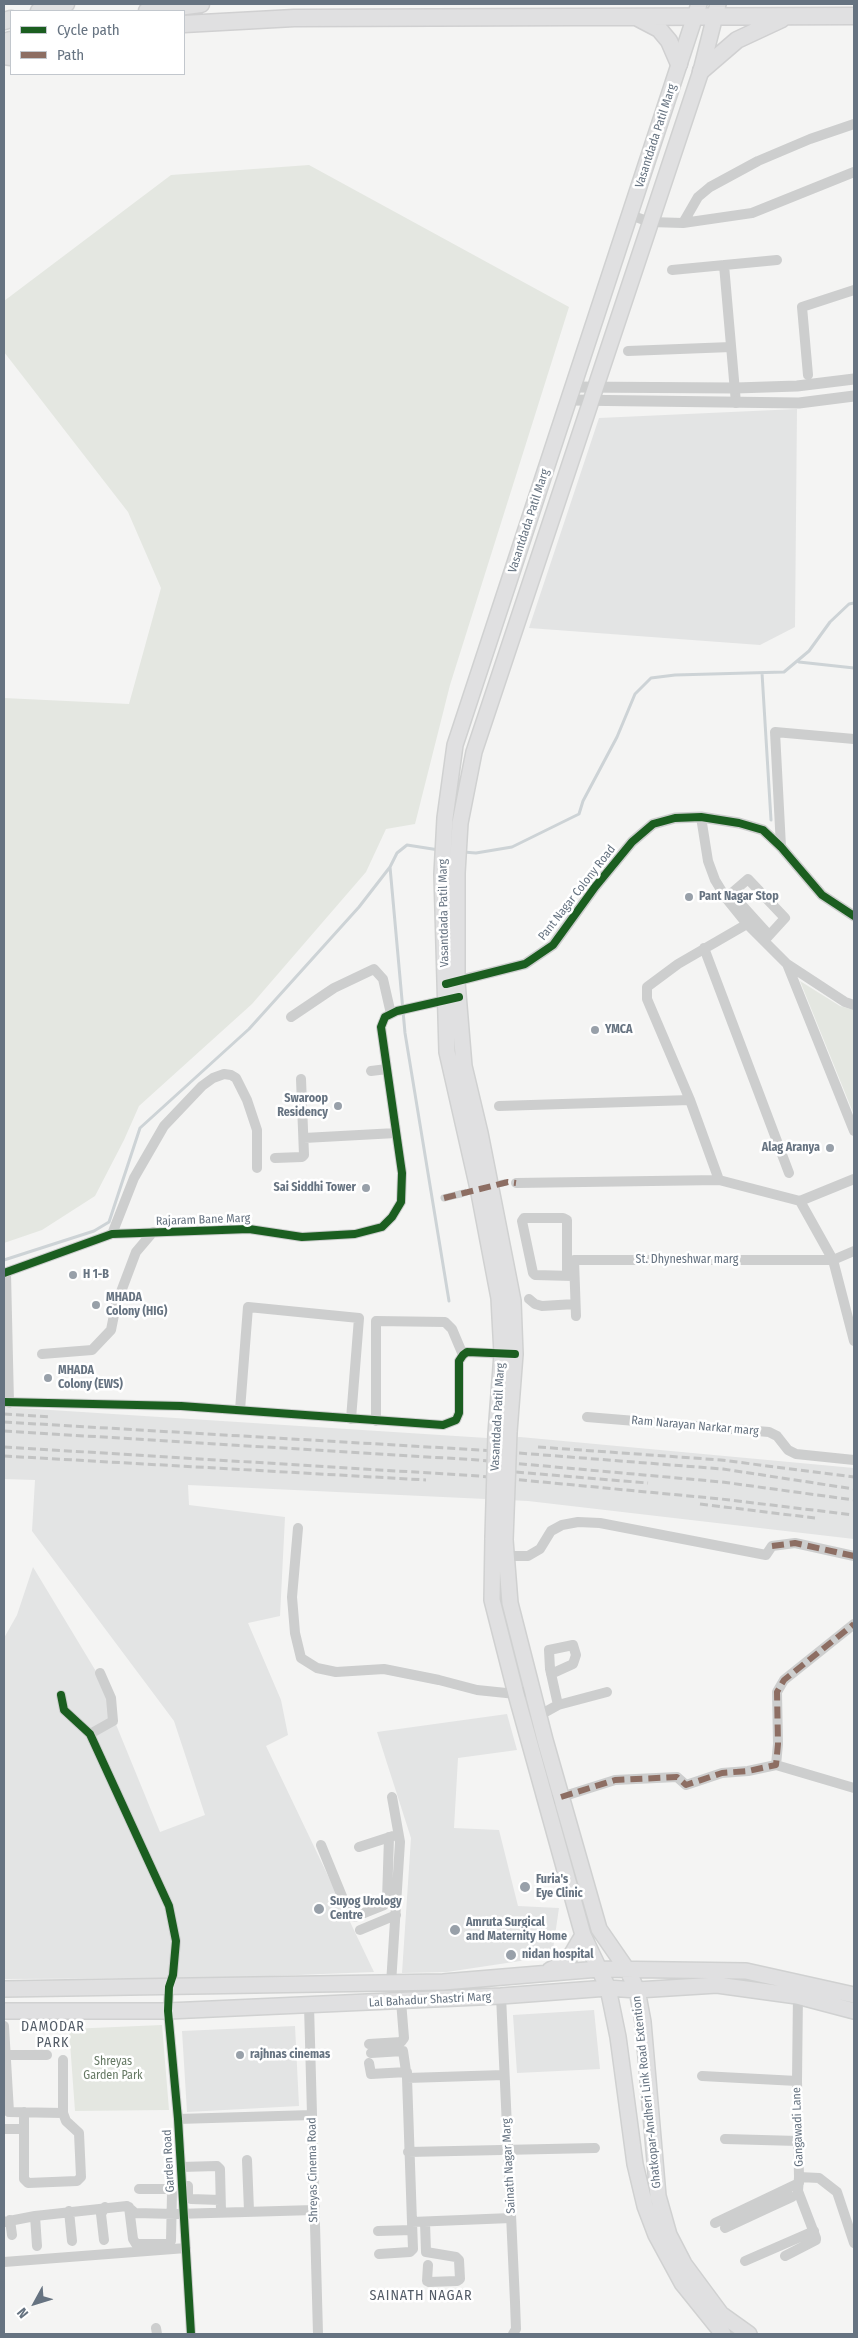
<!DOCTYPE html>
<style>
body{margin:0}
#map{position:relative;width:858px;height:2338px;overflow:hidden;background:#f4f4f3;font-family:"Fira Sans Condensed",sans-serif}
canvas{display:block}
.frame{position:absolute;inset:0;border:5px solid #667381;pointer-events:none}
.legend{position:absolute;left:10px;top:10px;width:175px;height:65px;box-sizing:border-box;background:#fff;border:1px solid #c2c7cd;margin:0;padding:6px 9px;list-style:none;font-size:15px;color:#667381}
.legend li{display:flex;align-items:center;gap:10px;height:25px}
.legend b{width:25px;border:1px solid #c2c7cd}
.north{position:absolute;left:10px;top:2278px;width:50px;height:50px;-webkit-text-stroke:4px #fff;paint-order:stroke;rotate:231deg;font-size:14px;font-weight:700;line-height:20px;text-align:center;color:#667381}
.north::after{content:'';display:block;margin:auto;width:18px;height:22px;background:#667381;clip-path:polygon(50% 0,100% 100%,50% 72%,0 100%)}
</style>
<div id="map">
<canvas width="858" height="2338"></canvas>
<div class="frame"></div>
<ul class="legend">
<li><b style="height:6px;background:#1b5e20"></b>Cycle path</li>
<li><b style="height:6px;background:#8d6e63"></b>Path</li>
</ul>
<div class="north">N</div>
</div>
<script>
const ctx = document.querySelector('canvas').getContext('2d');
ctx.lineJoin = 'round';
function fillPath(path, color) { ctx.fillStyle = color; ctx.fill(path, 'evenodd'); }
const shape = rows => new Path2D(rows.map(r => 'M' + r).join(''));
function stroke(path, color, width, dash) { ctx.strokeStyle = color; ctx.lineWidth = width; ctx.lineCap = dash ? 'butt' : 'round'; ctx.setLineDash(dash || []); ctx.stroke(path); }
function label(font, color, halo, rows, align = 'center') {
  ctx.font = font + ' "Fira Sans Condensed",sans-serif'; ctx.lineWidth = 5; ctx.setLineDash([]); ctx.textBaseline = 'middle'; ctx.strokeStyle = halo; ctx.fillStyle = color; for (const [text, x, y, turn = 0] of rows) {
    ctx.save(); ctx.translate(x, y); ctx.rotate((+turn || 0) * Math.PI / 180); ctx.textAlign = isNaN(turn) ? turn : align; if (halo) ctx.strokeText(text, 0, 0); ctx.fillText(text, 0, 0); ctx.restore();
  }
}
const built = shape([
 [797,409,795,627,760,645,529,628,599,418],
 [4,1407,487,1438,520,1437,854,1468,854,1539,528,1501,188,1485,189,1505,285,1517,280,1616,248,1623,281,1700,288,1735,266,1746,374,1972,220,1978,4,1979,4,1638,17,1615,33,1567,100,1678,115,1722,160,1832,205,1815,174,1721,32,1531,35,1480,4,1479],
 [507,1714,517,1750,458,1758,454,1828,499,1830,518,1906,559,1908,553,1949,540,1958,447,1972,402,1973,411,1838,377,1732],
 [594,2010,600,2069,517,2073,513,2015],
 [295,2026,299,2106,187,2112,182,2031]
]);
const green = shape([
 [309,165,569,307,450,685,415,824,386,829,366,872,252,1004,139,1106,124,1140,95,1196,42,1230,4,1243,4,698,129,704,161,588,128,512,4,352,4,301,171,175],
 [800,981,840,1006,854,1010,854,1115],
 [162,2025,169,2110,75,2111,69,2029]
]);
const stream = shape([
 [799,662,854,668],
 [762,673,771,820],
 [463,852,476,853,512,847,579,814,583,801,617,737,635,694,651,678,675,675,784,672,809,651,830,622,849,604,854,603],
 [390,867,405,1033,449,1301],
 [4,1260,94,1231,109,1222,140,1128,249,1029,359,907,390,867,397,853,407,845,439,850]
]);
const pedestrianTunnel = shape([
 [489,1186,508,1182],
 [460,1194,479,1189]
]);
const pedestrian = shape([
 [444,1198,460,1194]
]);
const minor = shape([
 [630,215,650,222,683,223,752,213,854,172],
 [683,223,698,197,710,187,758,161,810,139,854,124],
 [724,265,736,403],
 [672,270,777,260],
 [628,351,731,347],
 [808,375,802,307,854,290],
 [701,817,708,861,715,880,726,898,747,924,787,964,845,1002,854,1005],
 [781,847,775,732,854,739],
 [731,893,769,935],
 [726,898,748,879,785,918,764,941],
 [704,948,789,1173],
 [787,964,854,1131],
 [291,1017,334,988,374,969,383,979,391,1014],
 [371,1071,387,1069],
 [499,1106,690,1100],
 [304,1138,396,1133],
 [275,1158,302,1157,304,1155,301,1079],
 [719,1180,690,1100,647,999,647,987,678,964,747,924],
 [516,1183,719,1180,800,1201,854,1179],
 [800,1201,833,1260,854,1341],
 [112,1234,134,1178,164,1126,202,1086,213,1078,224,1074,231,1075,236,1078,247,1100,257,1130,257,1168],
 [567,1270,567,1220,563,1218,524,1218,522,1221,533,1273,535,1275,573,1276],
 [4,1273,112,1234,249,1229,302,1237,355,1234,382,1227,392,1217,401,1202,402,1173,381,1027,385,1017,397,1011,450,999],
 [6,1273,9,1403],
 [529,1299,535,1304,542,1306,575,1304],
 [576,1316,574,1260,833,1260,854,1251],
 [42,1354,92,1350,111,1330,116,1305,136,1252,153,1232],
 [4,1402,181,1406,443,1425,456,1420,459,1413,459,1361,463,1355,467,1352,507,1354],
 [240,1410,248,1307,359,1318,351,1419],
 [587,1417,769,1432,777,1436,788,1450,796,1454,854,1460],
 [376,1421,376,1321,445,1322,452,1329,463,1355],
 [298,1528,292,1597,295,1633,301,1658,317,1668,336,1672,384,1669,439,1680,477,1690,516,1694,532,1690],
 [505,1556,528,1556,540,1549,551,1531,562,1525,578,1522,600,1523,766,1555,772,1546,795,1543,854,1556],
 [551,1674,573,1664,576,1655,573,1645,549,1650,550,1669,558,1705],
 [61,1695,64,1710,90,1734,169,1906,176,1941,173,1975,169,1987,168,2011,178,2119,191,2334],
 [538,1716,558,1705,607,1692],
 [90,1734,113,1721,111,1698,100,1673],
 [776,1765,778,1744,777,1692,784,1680,854,1624],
 [555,1799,615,1780,677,1777,686,1785,722,1773,748,1771,776,1765,854,1788],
 [321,1845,350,1916,354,1917,384,1905,387,1900,389,1837],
 [359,1847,393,1836],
 [360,1930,396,1915],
 [391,1984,400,1842,392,1797],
 [798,1992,797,2081,799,2177,819,2178,837,2192,854,2243],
 [501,1996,515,2302,516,2329,513,2334],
 [309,2005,318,2334],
 [4,2026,9,2112,63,2113],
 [369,2044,401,2042,404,2038,401,2001],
 [371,2053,403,2051,407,2078],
 [6,2055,47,2055],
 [369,2063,371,2074,407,2072],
 [504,2075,407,2078,412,2222,511,2218],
 [702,2076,797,2081],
 [24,2112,24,2179,28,2183,77,2181,81,2177,79,2133,66,2121,63,2113,63,2060],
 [178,2119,312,2115],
 [4,2129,24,2129],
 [725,2139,798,2141],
 [408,2152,595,2148],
 [247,2160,249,2211],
 [181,2167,217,2166,220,2169,221,2211],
 [188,2186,188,2197,191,2199,220,2200],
 [765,2203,768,2208,792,2197],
 [129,2207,133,2239,136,2244,168,2244,171,2241,172,2193,169,2189,139,2189],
 [69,2211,72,2241],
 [35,2216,37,2246],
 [10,2220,12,2235],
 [4,2222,35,2216,127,2206,135,2213,176,2214,314,2210],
 [425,2222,426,2252,456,2257,459,2260,460,2279,457,2281,429,2282,427,2281,428,2265],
 [715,2223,799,2183],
 [725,2228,768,2208],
 [378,2231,412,2230],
 [104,2240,101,2214,105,2207],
 [379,2254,410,2252,413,2249,412,2222],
 [785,2256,816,2240,816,2238,798,2191,799,2177],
 [745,2261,814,2231],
 [4,2262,186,2248],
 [156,2328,157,2334]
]);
const tertiary = shape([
 [573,387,736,388,797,386,854,379],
 [569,400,799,403,854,396],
 [449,983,525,964,553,945,595,887,632,842,653,824,675,818,701,817,739,823,763,830,781,847,822,895,854,916]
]);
const primary = shape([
 [509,1432,515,1354,513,1301,480,1133,464,1066,457,982,457,873,460,823,474,752,701,71,718,4],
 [496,1434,502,1354,499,1298,479,1193,447,1052,442,874,445,818,455,745,699,4],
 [493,1538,492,1600,516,1694,583,1935,608,1988,618,2037,635,2164,645,2206,656,2235,682,2283,723,2334],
 [505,1540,510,1603,545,1740,599,1929,628,1971,637,1990,643,2022,658,2196,669,2235,684,2264,721,2314,749,2334],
 [550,1970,567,1962,583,1935],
 [4,1989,443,1982,599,1969,746,1971,854,1995],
 [4,2011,168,2011,501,1996,608,1988,637,1990,717,1985,797,1996,854,2011]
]);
const trunk = shape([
 [39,11,66,4],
 [147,11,201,4],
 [638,18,659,29,669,41,679,64],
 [4,21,11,19],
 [184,24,294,18,854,16],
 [4,42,11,40],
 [4,56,11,57],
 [701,71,737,40,782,19]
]);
const rail = shape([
 [4,1414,51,1417],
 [4,1422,480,1450,723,1469,854,1489],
 [4,1431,478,1460,722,1482,854,1500],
 [4,1447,479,1476,721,1499,854,1515],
 [538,1447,721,1460,854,1477],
 [4,1456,426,1480],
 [504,1471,648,1483],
 [700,1504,815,1518]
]);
const primaryBridge = shape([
 [493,1538,496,1434],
 [505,1540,509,1432]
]);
const quiet = shape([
 [444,1198,508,1182,516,1183],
 [772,1546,795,1543,854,1556],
 [561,1797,615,1780,677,1777,686,1785,722,1773,748,1771,776,1765,778,1744,777,1692,784,1680,854,1624]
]);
const cycleway = shape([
 [446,984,525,964,553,945,595,887,632,842,653,824,675,818,701,817,739,823,763,830,781,847,822,895,854,916],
 [4,1273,112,1234,249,1229,302,1237,355,1234,382,1227,392,1217,401,1202,402,1173,381,1027,385,1017,397,1011,459,997],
 [4,1402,181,1406,443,1425,456,1420,459,1413,459,1361,463,1355,467,1352,515,1354],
 [61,1695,64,1710,90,1734,169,1906,176,1941,173,1975,169,1987,168,2011,178,2119,191,2334]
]);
const markers = [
 [689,897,5,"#98a0a9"],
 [595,1030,5,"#98a0a9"],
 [338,1106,5,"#98a0a9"],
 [830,1148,5,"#98a0a9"],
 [366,1188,5,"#98a0a9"],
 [73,1275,5,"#98a0a9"],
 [96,1305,5,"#98a0a9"],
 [48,1378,5,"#98a0a9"],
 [525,1887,6,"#98a0a9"],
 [319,1909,6,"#98a0a9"],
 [455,1930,6,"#98a0a9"],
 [511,1955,6,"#98a0a9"],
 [240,2055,5,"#98a0a9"]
];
const streetNames = [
 ["Vasantdada Patil Marg",656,136,-72],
 ["Vasantdada Patil Marg",529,521,-72],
 ["Pant Nagar Colony Road",577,893,-52],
 ["Vasantdada Patil Marg",444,913,-91],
 ["Rajaram Bane Marg",203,1220,-2],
 ["St. Dhyneshwar marg",687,1260],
 ["Vasantdada Patil Marg",498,1417,-87],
 ["Ram Narayan Narkar marg",695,1426,5],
 ["Lal Bahadur Shastri Marg",430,2000,-3],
 ["Ghatkopar-Andheri Link Road Extention",647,2092,-96],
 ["Gangawadi Lane",798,2127,-92],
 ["Garden Road",169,2161,-93],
 ["Sainath Nagar Marg",509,2166,-93],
 ["Shreyas Cinema Road",313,2170,-91]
];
const poiNames = [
 ["Pant Nagar Stop",699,897],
 ["YMCA",605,1030],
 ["Swaroop",328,1099,"right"],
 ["Residency",328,1113,"right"],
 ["Alag Aranya",820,1148,"right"],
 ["Sai Siddhi Tower",356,1188,"right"],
 ["H 1-B",83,1275],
 ["MHADA",106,1298],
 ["Colony (HIG)",106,1312],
 ["MHADA",58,1371],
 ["Colony (EWS)",58,1385],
 ["Furia's",536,1880],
 ["Eye Clinic",536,1894],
 ["Suyog Urology",330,1902],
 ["Centre",330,1916],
 ["Amruta Surgical",466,1923],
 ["and Maternity Home",466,1937],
 ["nidan hospital",522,1955],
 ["rajhnas cinemas",250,2055]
];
const parkNames = [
 ["Shreyas",113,2062],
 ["Garden Park",113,2076]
];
const neighbourhoodNames = [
 ["DAMODAR",53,2027],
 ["PARK",53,2043],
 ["SAINATH NAGAR",421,2296]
];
fillPath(built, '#e3e4e4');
fillPath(green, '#e4e7e1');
stroke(stream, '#cdd3d6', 3);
stroke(pedestrianTunnel, '#d0d4d6', 7, [7, 3.5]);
stroke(primary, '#d0d1d1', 18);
stroke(trunk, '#d0d0d1', 19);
stroke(pedestrian, '#cdcece', 7);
stroke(minor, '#cdcece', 10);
stroke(tertiary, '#cdcece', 11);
stroke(primary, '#e0e0e1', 15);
stroke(trunk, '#e0e0e1', 16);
stroke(rail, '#c2c3c3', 3, [8, 4]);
stroke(primaryBridge, '#d0d1d1', 18, []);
stroke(primaryBridge, '#e0e0e1', 15);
stroke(quiet, '#8d6e63', 6, [12, 6]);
stroke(cycleway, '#1b5e20', 8);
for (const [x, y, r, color] of markers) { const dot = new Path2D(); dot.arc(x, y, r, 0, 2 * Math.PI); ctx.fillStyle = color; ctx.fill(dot); stroke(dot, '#fff', 2); }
label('12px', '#667381', '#fff', streetNames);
label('bold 12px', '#667381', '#fff', poiNames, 'left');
label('12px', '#667964', '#fff', parkNames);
ctx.letterSpacing = '1px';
label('14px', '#535c67', '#fff', neighbourhoodNames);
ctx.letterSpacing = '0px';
</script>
